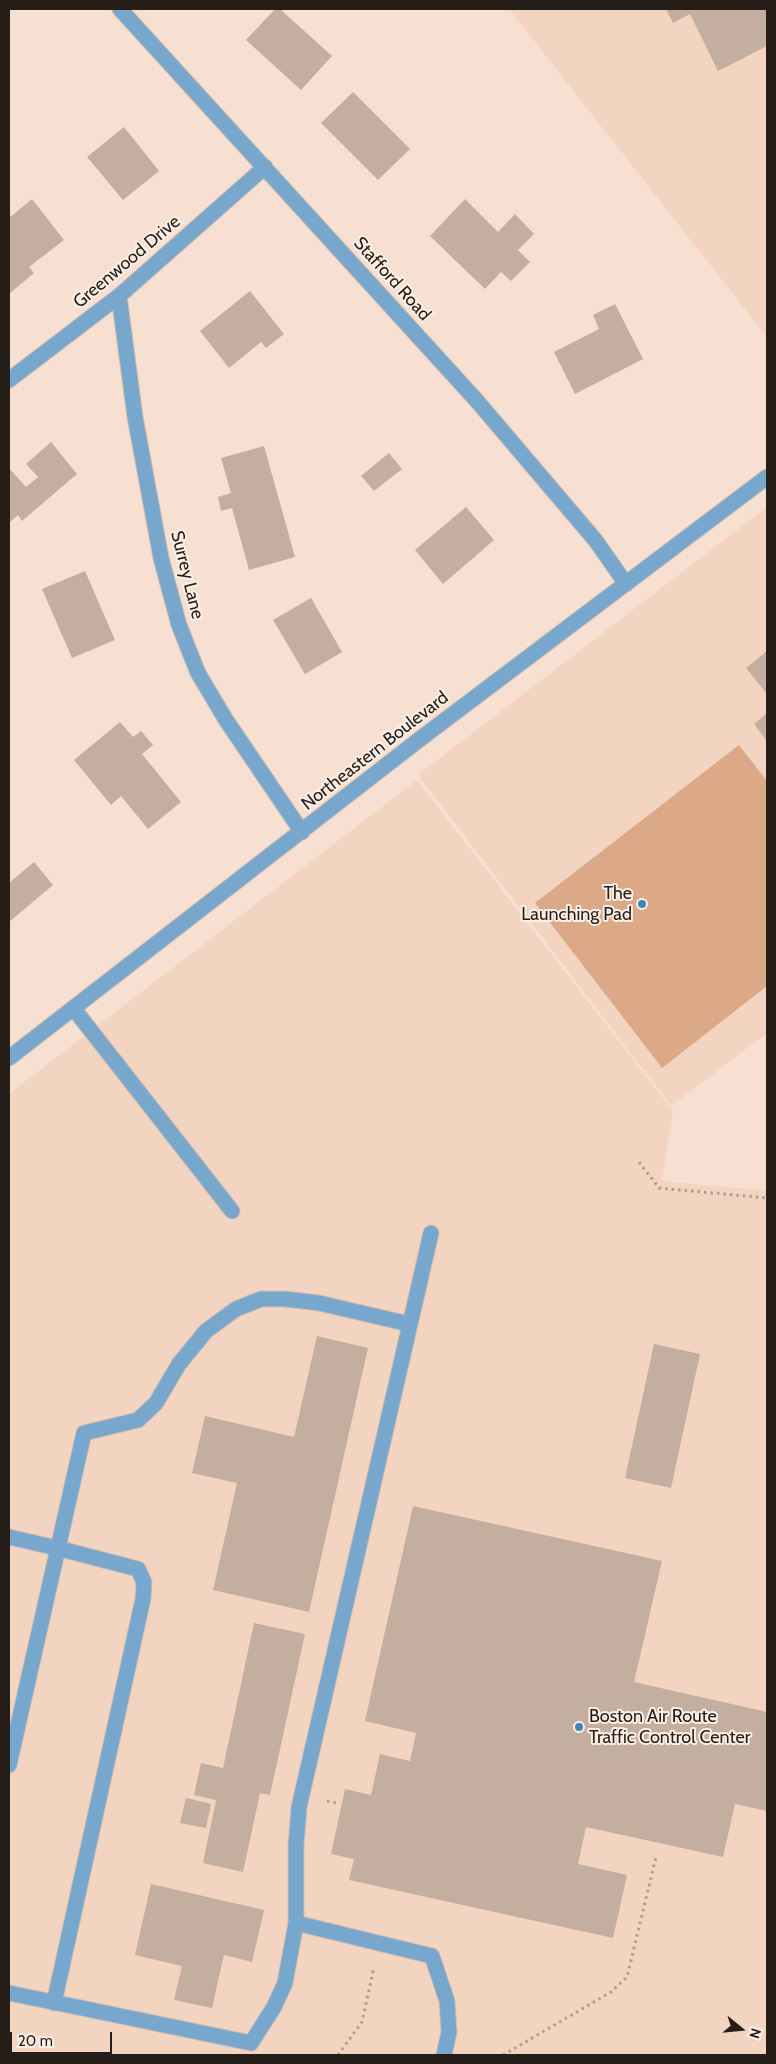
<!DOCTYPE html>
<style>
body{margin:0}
#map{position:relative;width:776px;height:2064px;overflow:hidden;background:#f7e0d1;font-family:Cabin,sans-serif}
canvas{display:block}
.frame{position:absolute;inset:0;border:10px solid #251d18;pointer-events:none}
.north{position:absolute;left:716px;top:2004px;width:50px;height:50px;-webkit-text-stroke:4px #fdefe6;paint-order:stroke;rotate:107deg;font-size:14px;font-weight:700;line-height:20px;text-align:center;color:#251d18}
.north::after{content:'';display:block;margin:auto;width:18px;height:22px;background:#251d18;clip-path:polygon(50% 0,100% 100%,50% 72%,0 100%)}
.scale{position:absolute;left:10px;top:2032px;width:102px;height:22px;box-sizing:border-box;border:2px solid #251d18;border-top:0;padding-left:6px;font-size:15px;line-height:18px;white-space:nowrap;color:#251d18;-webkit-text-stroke:4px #fdefe6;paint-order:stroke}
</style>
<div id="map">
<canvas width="776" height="2064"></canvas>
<div class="frame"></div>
<div class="north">N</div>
<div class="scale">20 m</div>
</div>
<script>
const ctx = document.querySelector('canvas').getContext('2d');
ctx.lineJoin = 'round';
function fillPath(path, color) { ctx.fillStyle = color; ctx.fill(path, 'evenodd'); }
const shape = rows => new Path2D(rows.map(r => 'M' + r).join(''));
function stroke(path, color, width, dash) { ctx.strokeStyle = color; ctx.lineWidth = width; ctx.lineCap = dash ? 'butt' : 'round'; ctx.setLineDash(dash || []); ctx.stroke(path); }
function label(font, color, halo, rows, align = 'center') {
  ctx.font = font + ' Cabin,sans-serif'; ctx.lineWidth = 4; ctx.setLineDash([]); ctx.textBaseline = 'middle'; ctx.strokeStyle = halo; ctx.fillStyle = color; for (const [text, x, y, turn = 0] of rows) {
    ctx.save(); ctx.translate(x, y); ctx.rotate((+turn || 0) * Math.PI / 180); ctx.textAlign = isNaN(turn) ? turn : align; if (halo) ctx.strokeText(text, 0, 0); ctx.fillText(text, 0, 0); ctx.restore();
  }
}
const built = shape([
 [509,9,767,9,767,337],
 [767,507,767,1033,671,1106,418,775],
 [417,780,673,1111,662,1181,767,1191,767,2055,9,2055,9,1094]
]);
const green = shape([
 [739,745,767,781,767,986,662,1068,535,903]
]);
const building = shape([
 [275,9,280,9,332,56,301,90,246,40],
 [666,9,767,9,767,46,718,71,690,14,673,23],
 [353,92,410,149,378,180,321,123],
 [124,127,159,171,123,200,87,157],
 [32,199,64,240,29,267,34,273,9,294,9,218],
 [465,199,498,232,515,214,534,234,518,250,530,262,511,281,501,272,485,289,430,236],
 [250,291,284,334,266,348,261,342,229,368,200,331],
 [615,304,643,359,575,394,554,352,599,329,593,315],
 [51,442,77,474,22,521,18,515,9,523,9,468,26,487,38,477,26,464],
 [264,446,295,557,249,570,232,508,221,511,218,497,231,493,221,458],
 [389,453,402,469,374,491,361,476],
 [466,507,494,540,443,584,415,550],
 [85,571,115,640,72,658,42,589],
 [311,598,342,652,305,674,273,620],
 [767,651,767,694,746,668],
 [767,713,767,741,754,724],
 [120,722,133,737,141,731,153,745,142,754,181,802,148,829,121,796,111,805,74,760],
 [34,862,53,885,9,922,9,883],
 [317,1336,368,1348,309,1612,213,1590,237,1483,192,1473,205,1416,294,1437],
 [654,1344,700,1354,671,1488,625,1478],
 [413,1506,662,1561,634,1682,767,1712,767,1811,735,1804,723,1857,586,1827,578,1864,627,1875,613,1938,349,1880,354,1859,331,1854,345,1789,371,1795,380,1754,410,1761,416,1733,365,1721],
 [254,1623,305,1634,270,1795,260,1793,243,1872,203,1863,216,1800,194,1795,201,1763,223,1768],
 [186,1798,211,1804,206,1828,180,1823],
 [151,1884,264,1910,252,1962,224,1955,212,2008,174,2000,182,1966,135,1955]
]);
const path = shape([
 [639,1162,659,1188,767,1198],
 [327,1801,336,1803],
 [338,2055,362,2022,374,1967],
 [503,2055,611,1992,627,1977,656,1857]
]);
const minor = shape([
 [120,9,477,401,596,541,626,584],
 [119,296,135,417,161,558,179,625,198,673,226,720,302,832],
 [9,380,119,296,265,167],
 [74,1009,232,1211],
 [9,1058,420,739,767,477],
 [431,1233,299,1807,296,1845,296,1923,432,1956,447,2001,449,2032,444,2055],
 [9,1537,57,1548,138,1569,144,1582,143,1599,54,2003],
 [9,1765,84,1433,138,1420,156,1403,179,1364,206,1331,236,1309,261,1299,285,1299,319,1303,409,1324],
 [9,1993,251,2043,274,2007,285,1983,296,1923]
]);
const markers = [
 [642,904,5,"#3d86ba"],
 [579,1727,5,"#3d86ba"]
];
const streetNames = [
 ["Greenwood Drive",127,262,-40],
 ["Stafford Road",392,279,48],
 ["Surrey Lane",187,575,76],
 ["Northeastern Boulevard",375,751,-38]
];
const poiNames = [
 ["The",632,894],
 ["Launching Pad",632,915],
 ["Boston Air Route",589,1717,"left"],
 ["Traffic Control Center",589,1738,"left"]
];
fillPath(built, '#f2d4c0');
fillPath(green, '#dba987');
fillPath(building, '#c4ae9f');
stroke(minor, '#d1bdb0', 17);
stroke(path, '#af9d92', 3, [2.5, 4]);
stroke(minor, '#77a7cd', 15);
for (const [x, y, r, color] of markers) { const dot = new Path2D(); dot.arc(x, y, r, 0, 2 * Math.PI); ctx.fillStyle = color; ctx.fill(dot); stroke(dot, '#fdefe6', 2); }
label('18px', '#251d18', '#fdefe6', streetNames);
label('18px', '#251d18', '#fdefe6', poiNames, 'right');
</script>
